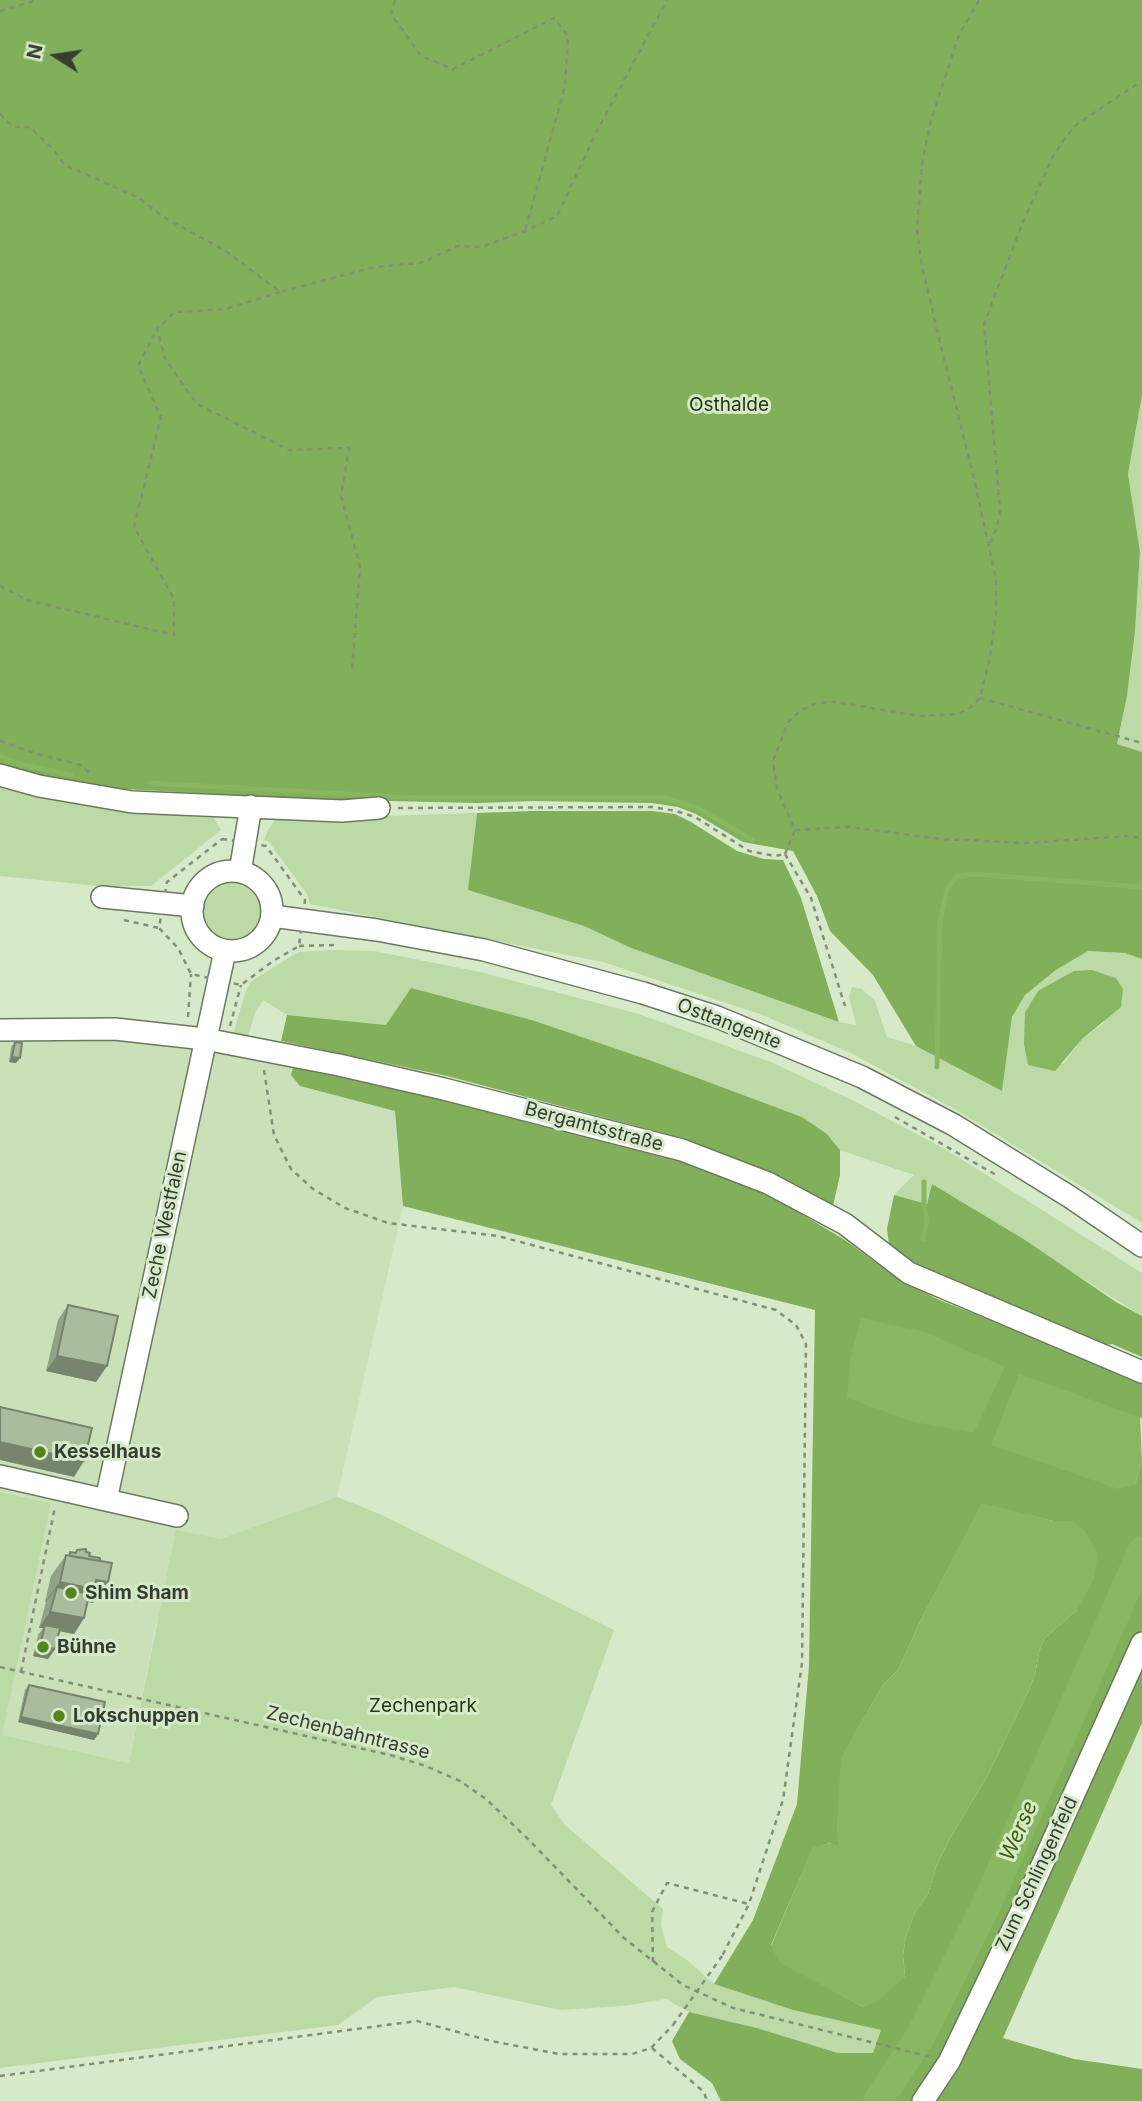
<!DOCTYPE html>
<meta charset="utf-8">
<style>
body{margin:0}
#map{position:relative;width:1142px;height:2101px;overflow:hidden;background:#d6e9c9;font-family:Inter,sans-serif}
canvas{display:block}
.north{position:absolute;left:21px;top:21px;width:70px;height:70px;-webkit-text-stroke:5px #d6e9c9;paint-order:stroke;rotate:282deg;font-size:19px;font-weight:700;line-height:28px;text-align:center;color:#363d31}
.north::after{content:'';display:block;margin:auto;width:24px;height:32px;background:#363d31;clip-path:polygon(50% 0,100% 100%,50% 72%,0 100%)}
</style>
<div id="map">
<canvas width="1142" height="2101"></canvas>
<div class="north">N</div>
</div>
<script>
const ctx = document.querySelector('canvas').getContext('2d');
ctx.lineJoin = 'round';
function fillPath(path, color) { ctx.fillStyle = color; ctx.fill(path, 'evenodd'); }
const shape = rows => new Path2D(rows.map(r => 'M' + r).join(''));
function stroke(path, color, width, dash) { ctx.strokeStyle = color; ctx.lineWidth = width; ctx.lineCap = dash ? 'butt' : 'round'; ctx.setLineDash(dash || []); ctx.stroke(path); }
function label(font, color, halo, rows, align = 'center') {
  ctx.font = font + ' Inter,sans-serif'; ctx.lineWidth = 6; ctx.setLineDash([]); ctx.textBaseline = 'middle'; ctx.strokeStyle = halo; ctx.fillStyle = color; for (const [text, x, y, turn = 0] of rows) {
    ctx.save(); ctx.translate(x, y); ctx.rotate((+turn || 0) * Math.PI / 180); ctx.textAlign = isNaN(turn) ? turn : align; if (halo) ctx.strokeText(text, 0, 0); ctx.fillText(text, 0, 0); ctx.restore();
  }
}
const built = shape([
 [116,1037,170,1042,293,1067,291,1075,300,1086,395,1111,403,1206,337,1497,220,1539,156,1624,129,1763,1,1735,51,1503,0,1492,0,1038]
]);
const green = shape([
 [1142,395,1142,752,1117,745,1127,696,1135,631,1140,552,1128,474],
 [0,785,54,800,112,810,214,818,221,830,151,886,99,886,0,876],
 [477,813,468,890,584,926,631,948,839,1022,856,1025,849,997,852,987,862,989,875,1001,887,1037,916,1046,1002,1090,1012,1017,1025,995,1056,970,1088,951,1125,953,1142,959,1142,1223,956,1110,851,1053,760,1014,603,962,310,904,307,894,269,842,264,840,268,830,277,818,356,822,381,816],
 [1106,1021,1082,1039,1063,1064,1024,1044],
 '200 911a32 32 0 1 1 64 0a32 32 0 1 1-64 0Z',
 [332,950,374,951,480,972,639,1014,773,1063,856,1102,945,1149,1142,1273,1142,1316,932,1184,927,1204,894,1195,914,1175,840,1150,827,1134,802,1117,652,1061,535,1021,386,1025,287,1015,263,1000,255,1013,247,1040,232,1039,244,996,250,982,298,952],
 [0,1492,51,1503,2,1735,129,1763,176,1530,220,1539,337,1497,382,1515,614,1630,551,1805,565,1825,663,1909,661,1925,667,1947,687,1960,714,1984,793,2010,881,2029,874,2053,838,2053,757,2028,689,2012,666,1999,623,2006,560,2010,454,1987,377,1997,338,2025,0,2068]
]);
const forest = shape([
 [0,0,1142,0,1142,395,1128,474,1140,552,1135,631,1127,696,1117,744,1142,752,1142,959,1125,953,1088,951,1056,970,1025,995,1012,1017,1002,1091,916,1046,873,975,830,931,817,896,793,851,743,842,696,814,678,807,652,803,533,801,477,803,307,799,124,789,39,776,0,765],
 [533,811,652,811,675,814,691,822,737,851,764,859,783,860,801,898,839,1022,631,948,584,926,468,890,477,813],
 [411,988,535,1021,652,1061,802,1117,827,1134,840,1150,840,1175,833,1206,773,1173,689,1140,447,1076,281,1041,287,1015,386,1025],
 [293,1067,439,1099,677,1159,763,1191,845,1240,890,1273,939,1300,1142,1379,1142,1419,1140,1417,1135,1485,1142,1461,1142,1629,1015,1914,946,2054,915,2101,721,2101,712,2083,680,2059,672,2041,689,2012,757,2028,838,2053,873,2053,881,2030,793,2010,714,1984,753,1920,797,1804,809,1666,815,1310,403,1206,395,1111,300,1086,291,1075],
 [982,1504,1053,1521,1073,1521,1077,1610,1044,1639,1039,1652,1035,1675,1028,1692,987,1777,949,1840,936,1867,928,1894,915,1912,906,1936,903,1955,905,1976,863,2007,805,1975,771,1945,813,1848,830,1843,839,1847,837,1823,857,1730,883,1685,898,1670,921,1620],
 [932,1184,1025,1240,1116,1302,1142,1316,1142,1357,1112,1344,1100,1346,914,1265,889,1245,887,1229,894,1195,927,1204],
 [1142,1658,1142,1723,1003,2038,1074,2059,1142,2069,1142,2101,932,2101]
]);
const water = shape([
 [1092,970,1116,978,1123,989,1121,1007,1082,1039,1055,1071,1028,1065,1024,1044,1025,1013,1038,991,1074,971],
 [861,1318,925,1332,1005,1367,974,1433,914,1422,847,1398,850,1359],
 [1019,1374,1140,1417,1142,1461,1135,1485,1118,1489,991,1445],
 [982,1503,1053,1521,1073,1521,1085,1531,1098,1554,1094,1579,1077,1610,1044,1639,1039,1652,1035,1675,1028,1692,987,1777,949,1840,936,1867,928,1894,915,1912,906,1936,903,1955,905,1976,877,2002,863,2007,780,1963,771,1946,813,1847,831,1843,838,1846,837,1823,841,1757,883,1685,898,1670,921,1620]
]);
const stream = shape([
 [0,756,20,764,71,775],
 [150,783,418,798,665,798,697,808,753,840],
 [937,1067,940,921,947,889,956,877,973,874,1142,887],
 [923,1239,927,1219,924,1207,924,1182]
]);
const river = shape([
 [878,2101,920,2037,988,1901,1142,1552]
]);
const path = shape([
 [395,0,391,14,421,56,453,69,554,18,568,36,565,87,525,231],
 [0,11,37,0],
 [0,114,13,127,30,127,53,149,65,165,137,197,167,219,226,251,280,292,375,267,420,263,458,246,482,247,525,231,557,216,598,129,667,0],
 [280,292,226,309,175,312,157,329,165,359,197,404,289,450,349,448,341,496,360,566,352,671],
 [990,543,997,528,1000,510,984,324,1023,222,1053,156,1065,138,1077,124,1142,81],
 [0,586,27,600,174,635,174,599,134,527,161,417,138,366,157,329],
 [980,698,1142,743],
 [0,741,41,755,81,765,92,775],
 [398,808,652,807,676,811,695,817,749,851,775,856,785,854],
 [795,830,849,827,941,839,1026,843,1129,836,1142,838],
 [222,839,266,846,305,900,299,946,273,961,241,985,191,974,178,948,159,928,167,882,222,839],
 [785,854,795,830,777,789,773,761,788,722,801,710,816,703,835,702,920,716,959,714,971,707,980,698,990,657,996,613,996,579,972,470,936,326,921,261,917,228,922,164,930,124,959,35,979,0],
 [785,854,811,898,845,1006],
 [124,920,159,928],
 [299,946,334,945],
 [188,1017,191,974],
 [230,1026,241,985],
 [264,1070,274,1135,291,1169,313,1189,345,1208,388,1223,498,1236,776,1310,796,1325,806,1344,802,1663,783,1800,749,1904,722,1956],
 [895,1117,996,1175],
 [0,1667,390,1755,426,1766,460,1781,486,1799,527,1838,624,1938,683,1985,733,2008,931,2057],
 [21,1672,55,1507],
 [653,1962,652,1912,667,1883,749,1904],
 [652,2048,704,2092,707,2101],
 [0,2076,417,2021,491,2041,559,2054,632,2054,651,2048,673,2025]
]);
const minor = shape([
 [0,775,39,786,132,802,342,811,379,808],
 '192 911a40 40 0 1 1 80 0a40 40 0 1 1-80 0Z',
 [240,872,251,806],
 [102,897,193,906],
 [272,916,377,930,484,950,643,993,717,1017,862,1077,954,1125,1070,1197,1142,1246],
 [0,1030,115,1029,205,1039,339,1065,444,1089,682,1150,768,1183,845,1224,909,1273,1142,1372],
 [0,1476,106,1500,225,951],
 [106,1500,177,1516],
 [923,2101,949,2062,1020,1914,1142,1643]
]);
const pathBridge = shape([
 [673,2025,722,1956]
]);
const wall = shape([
 [15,1042,20,1058,16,1063,9,1062,11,1047],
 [68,1305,107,1366,96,1382,46,1371,58,1320],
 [77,1550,86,1552,89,1556,93,1603,88,1602,84,1618,74,1634,59,1631,55,1649,48,1659,33,1656,38,1635,43,1628,39,1628,46,1602,45,1602,51,1576,66,1555,68,1556,70,1552,75,1553],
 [29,1685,98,1734,94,1740,18,1722,25,1690]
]);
const shadedWall = shape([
 [12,1057,20,1058,16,1063,9,1062],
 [57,1356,107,1366,96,1382,46,1371],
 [0,1442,84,1461,74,1477,0,1460],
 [96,1580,108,1582,93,1603,85,1601,57,1587,46,1602,45,1602,60,1582],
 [50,1612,84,1618,74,1634,44,1628,45,1625,43,1628,39,1628],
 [40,1646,55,1649,48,1659,33,1656],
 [21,1717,98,1734,94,1740,18,1722]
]);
const building = shape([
 [15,1042,22,1043,20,1058,12,1057,15,1042],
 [68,1305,118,1316,107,1366,57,1356,68,1305],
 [0,1407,92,1428,84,1461,0,1442,0,1407],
 [86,1549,86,1552,90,1553,89,1556,100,1558,100,1561,70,1556,70,1552,76,1553,77,1550,86,1549],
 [66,1555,112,1563,108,1582,96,1580,93,1589,60,1582,66,1555],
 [57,1587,89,1594,84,1618,50,1612,57,1587],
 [45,1625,60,1628,55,1649,40,1646,45,1625],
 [29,1685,105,1702,98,1734,21,1717,29,1685]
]);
const markers = [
 [40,1452,7,"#54861b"],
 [71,1593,7,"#54861b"],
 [43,1647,7,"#54861b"],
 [59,1716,7,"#54861b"]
];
const parkNames = [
 ["Osthalde",729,405],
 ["Zechenpark",423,1706]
];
const streetNames = [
 ["Osttangente",729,1024,21],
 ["Bergamtsstraße",594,1127,15],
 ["Zeche Westfalen",165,1225,-78],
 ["Zechenbahntrasse",348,1733,14],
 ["Zum Schlingenfeld",1037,1874,-65]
];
const poiNames = [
 ["Kesselhaus",54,1452],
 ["Shim Sham",85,1593],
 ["Bühne",57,1647],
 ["Lokschuppen",73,1716]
];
const waterNames = [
 ["Werse",1019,1831,-66]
];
fillPath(built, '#c9e0b9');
fillPath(green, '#bcdaa5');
fillPath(forest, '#82af5a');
fillPath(water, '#88b661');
stroke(stream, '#88b661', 5);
stroke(river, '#88b661', 30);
stroke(minor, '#697a5d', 24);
stroke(path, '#838f7a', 2.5, [5, 5]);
stroke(minor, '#fff', 21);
stroke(pathBridge, '#838f7a', 2.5, [5, 5]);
fillPath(wall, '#92a286');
fillPath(shadedWall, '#77846d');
fillPath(building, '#aabc9c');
stroke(building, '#77846d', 2);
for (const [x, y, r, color] of markers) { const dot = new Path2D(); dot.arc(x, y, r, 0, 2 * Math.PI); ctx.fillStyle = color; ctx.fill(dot); stroke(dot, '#d6e9c9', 2.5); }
label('19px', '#253815', '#d6e9c9', parkNames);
label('19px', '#363d31', '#d6e9c9', streetNames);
label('bold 19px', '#363d31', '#d6e9c9', poiNames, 'left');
label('italic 21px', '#3b6304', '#d6e9c9', waterNames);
</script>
